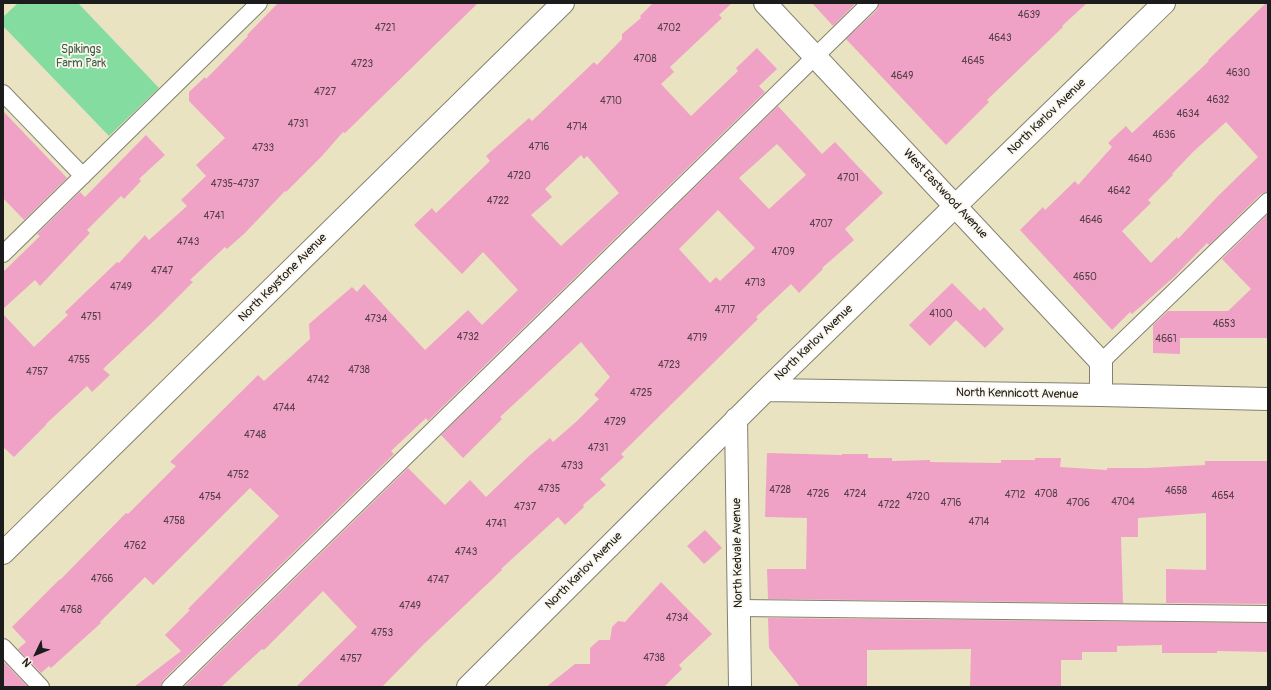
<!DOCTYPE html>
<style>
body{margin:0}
#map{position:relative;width:1271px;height:690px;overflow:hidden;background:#eae3c1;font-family:Pangolin,sans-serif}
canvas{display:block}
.frame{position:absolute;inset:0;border:4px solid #1c1c1c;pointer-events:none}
.north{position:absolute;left:16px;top:634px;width:40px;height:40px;-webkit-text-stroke:3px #fbf7ec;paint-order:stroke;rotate:227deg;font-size:11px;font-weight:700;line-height:16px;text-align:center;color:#1c1c1c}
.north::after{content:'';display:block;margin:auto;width:14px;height:18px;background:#1c1c1c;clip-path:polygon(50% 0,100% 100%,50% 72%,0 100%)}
</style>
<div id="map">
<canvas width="1271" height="690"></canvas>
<div class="frame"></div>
<div class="north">N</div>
</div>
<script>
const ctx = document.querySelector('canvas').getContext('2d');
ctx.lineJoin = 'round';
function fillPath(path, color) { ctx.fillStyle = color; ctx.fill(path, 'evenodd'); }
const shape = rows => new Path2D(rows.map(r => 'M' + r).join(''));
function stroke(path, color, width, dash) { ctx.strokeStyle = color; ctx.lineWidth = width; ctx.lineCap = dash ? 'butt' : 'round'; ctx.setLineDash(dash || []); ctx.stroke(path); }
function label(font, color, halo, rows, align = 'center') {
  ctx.font = font + ' Pangolin,sans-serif'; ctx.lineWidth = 3.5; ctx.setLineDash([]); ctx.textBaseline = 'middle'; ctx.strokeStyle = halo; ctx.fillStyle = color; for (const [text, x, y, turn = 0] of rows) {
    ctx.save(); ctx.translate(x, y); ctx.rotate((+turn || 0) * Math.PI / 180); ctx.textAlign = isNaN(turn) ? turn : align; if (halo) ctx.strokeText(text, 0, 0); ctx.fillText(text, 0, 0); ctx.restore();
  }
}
const green = shape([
 [18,3,78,3,159,88,109,136,3,26,3,17]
]);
const building = shape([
 [278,3,478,3,345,133,343,132,322,156,286,192,285,191,245,233,227,249,225,247,190,280,193,282,158,317,103,369,110,375,92,392,87,386,46,424,46,425,14,457,3,447,3,314,34,347,68,315,65,312,117,262,119,263,145,235,149,240,187,206,181,200,206,176,196,165,225,138,189,101,189,92,205,77,206,79,248,36,247,35],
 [653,3,732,3,719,15,722,18,670,67,674,72,661,84,691,116,738,71,736,68,757,48,777,69,759,86,765,92,428,421,426,418,391,451,394,454,163,680,161,687,134,687,181,651,165,635,190,610,188,609,279,516,250,488,153,585,145,577,100,622,101,623,51,668,49,666,41,673,18,649,26,642,12,627,60,579,60,580,126,513,128,514,176,466,170,462,249,384,258,375,264,381,310,339,309,324,352,287,357,292,364,284,425,350,468,310,482,325,518,290,483,252,462,274,414,225,432,208,436,213,490,161,486,156,529,118,532,121,594,62,597,65,622,39,622,34,641,18,640,16],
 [581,155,584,159,587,156,619,193,561,246,531,215,552,197,545,189],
 [812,3,856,3,833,26],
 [879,3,1087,3,1062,26,1063,27,987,100,989,102,946,145,846,39,877,10],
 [1266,3,1268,3,1268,192,1261,194,1209,245,1207,243,1174,277,1132,314,1130,312,1112,330,1020,230,1043,207,1045,210,1075,181,1078,185,1112,147,1108,143,1126,126,1132,133,1209,61,1208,60],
 [1226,122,1258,157,1218,196,1178,239,1177,237,1151,263,1122,231,1151,203,1148,200,1173,175,1172,174,1193,152],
 [778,106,822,154,835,142,883,193,845,229,854,240,822,268,823,269,799,293,791,284,756,317,758,319,621,454,624,457,600,479,606,485,583,505,584,507,565,525,558,517,501,569,502,570,423,645,382,687,296,687,357,627,323,591,264,650,262,649,221,687,184,687,408,468,445,505,470,480,486,497,529,456,550,438,553,442,577,421,599,399,594,395,610,377,581,342,500,417,502,419,463,458,441,435],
 [777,144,806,175,769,209,739,178],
 [718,210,755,248,720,281,716,277,710,283,679,249],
 [3,111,67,178,24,220,3,198],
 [146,135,165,155,139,179,141,181,124,199,121,196,87,230,90,233,40,286,35,280,3,309,3,272,40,236,37,234,80,192,85,197],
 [1268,214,1268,338,1180,338,1180,354,1153,353,1153,325,1168,311,1228,311,1251,289,1222,259],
 [952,283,980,311,984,307,1004,329,985,348,956,320,930,346,909,325],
 [767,453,842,455,842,454,868,454,868,458,892,458,892,461,930,460,930,462,1001,463,1001,460,1035,460,1035,458,1061,458,1060,467,1107,470,1107,468,1147,468,1205,465,1205,461,1268,461,1268,604,1166,603,1166,569,1206,570,1206,513,1138,518,1138,537,1121,537,1123,603,768,599,767,569,806,569,807,518,765,517],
 [705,530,722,548,704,564,687,546],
 [661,582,712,634,679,665,682,669,664,687,546,687,575,664,590,664,590,648,599,640,610,640,612,627,618,621,625,622],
 [768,618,1268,623,1268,652,1217,651,1217,653,1162,653,1162,645,1117,646,1117,652,1082,652,1082,660,1061,660,1061,687,970,687,971,649,867,650,867,687,800,687,769,648],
 [5,663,28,687,3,687,3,664]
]);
const service = shape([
 [3,93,83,176],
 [3,254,259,3],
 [1101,362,1268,201],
 [739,608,1268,614],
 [3,647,41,687],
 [170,687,870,3]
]);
const minor = shape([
 [765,3,1101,362,1101,395],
 [766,390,1101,395,1268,399],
 [736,419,740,687],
 [3,553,563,3],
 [468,687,766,390,1164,3]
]);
const numberNames = [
 ["4639",1029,15],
 ["4721",385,28],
 ["4702",669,28],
 ["4643",1000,38],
 ["4708",645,59],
 ["4645",973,61],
 ["4723",362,64],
 ["4630",1238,73],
 ["4649",902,76],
 ["4727",325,92],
 ["4632",1218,100],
 ["4710",611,101],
 ["4634",1188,114],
 ["4731",298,124],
 ["4714",577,127],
 ["4636",1164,135],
 ["4716",539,147],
 ["4733",263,148],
 ["4640",1140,159],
 ["4720",519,176],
 ["4701",848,178],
 ["4735-4737",235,184],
 ["4642",1119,191],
 ["4722",498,201],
 ["4741",214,216],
 ["4646",1091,220],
 ["4707",821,224],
 ["4743",188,242],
 ["4709",783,252],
 ["4747",162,271],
 ["4650",1085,277],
 ["4713",755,283],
 ["4749",121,287],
 ["4717",725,310],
 ["4100",941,314],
 ["4751",91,317],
 ["4734",376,319],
 ["4653",1224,324],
 ["4732",468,337],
 ["4719",697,338],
 ["4661",1166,339],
 ["4755",79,360],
 ["4723",669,365],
 ["4738",359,370],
 ["4757",37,372],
 ["4742",318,380],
 ["4725",641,393],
 ["4744",284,408],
 ["4729",615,422],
 ["4748",255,435],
 ["4731",598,448],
 ["4733",572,466],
 ["4752",238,475],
 ["4735",549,489],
 ["4728",780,490],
 ["4658",1176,491],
 ["4726",818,494],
 ["4724",855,494],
 ["4708",1046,494],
 ["4712",1015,495],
 ["4654",1223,496],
 ["4754",210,497],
 ["4720",918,497],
 ["4704",1123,502],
 ["4716",951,503],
 ["4706",1078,503],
 ["4722",889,505],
 ["4737",525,507],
 ["4758",174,521],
 ["4714",979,522],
 ["4741",496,524],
 ["4762",135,546],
 ["4743",466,552],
 ["4766",102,579],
 ["4747",438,580],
 ["4749",410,606],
 ["4768",71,610],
 ["4734",677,618],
 ["4753",382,633],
 ["4738",654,658],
 ["4757",351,659]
];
const parkNames = [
 ["Spikings",81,50],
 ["Farm Park",81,64]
];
const streetNames = [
 ["North Karlov Avenue",1047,117,-44],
 ["West Eastwood Avenue",945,194,47],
 ["North Keystone Avenue",283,278,-45],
 ["North Karlov Avenue",814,343,-44],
 ["North Kennicott Avenue",1017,394,1],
 ["North Kedvale Avenue",738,553,-91],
 ["North Karlov Avenue",584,571,-45]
];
fillPath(green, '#85dca0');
fillPath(building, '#f0a2c6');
stroke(service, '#83806e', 18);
stroke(minor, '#83806e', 24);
stroke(service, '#fff', 16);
stroke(minor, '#fff', 22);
label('10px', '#513e46', null, numberNames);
label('12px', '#415f4a', '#fbf7ec', parkNames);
label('12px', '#1c1c1c', '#fbf7ec', streetNames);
</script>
